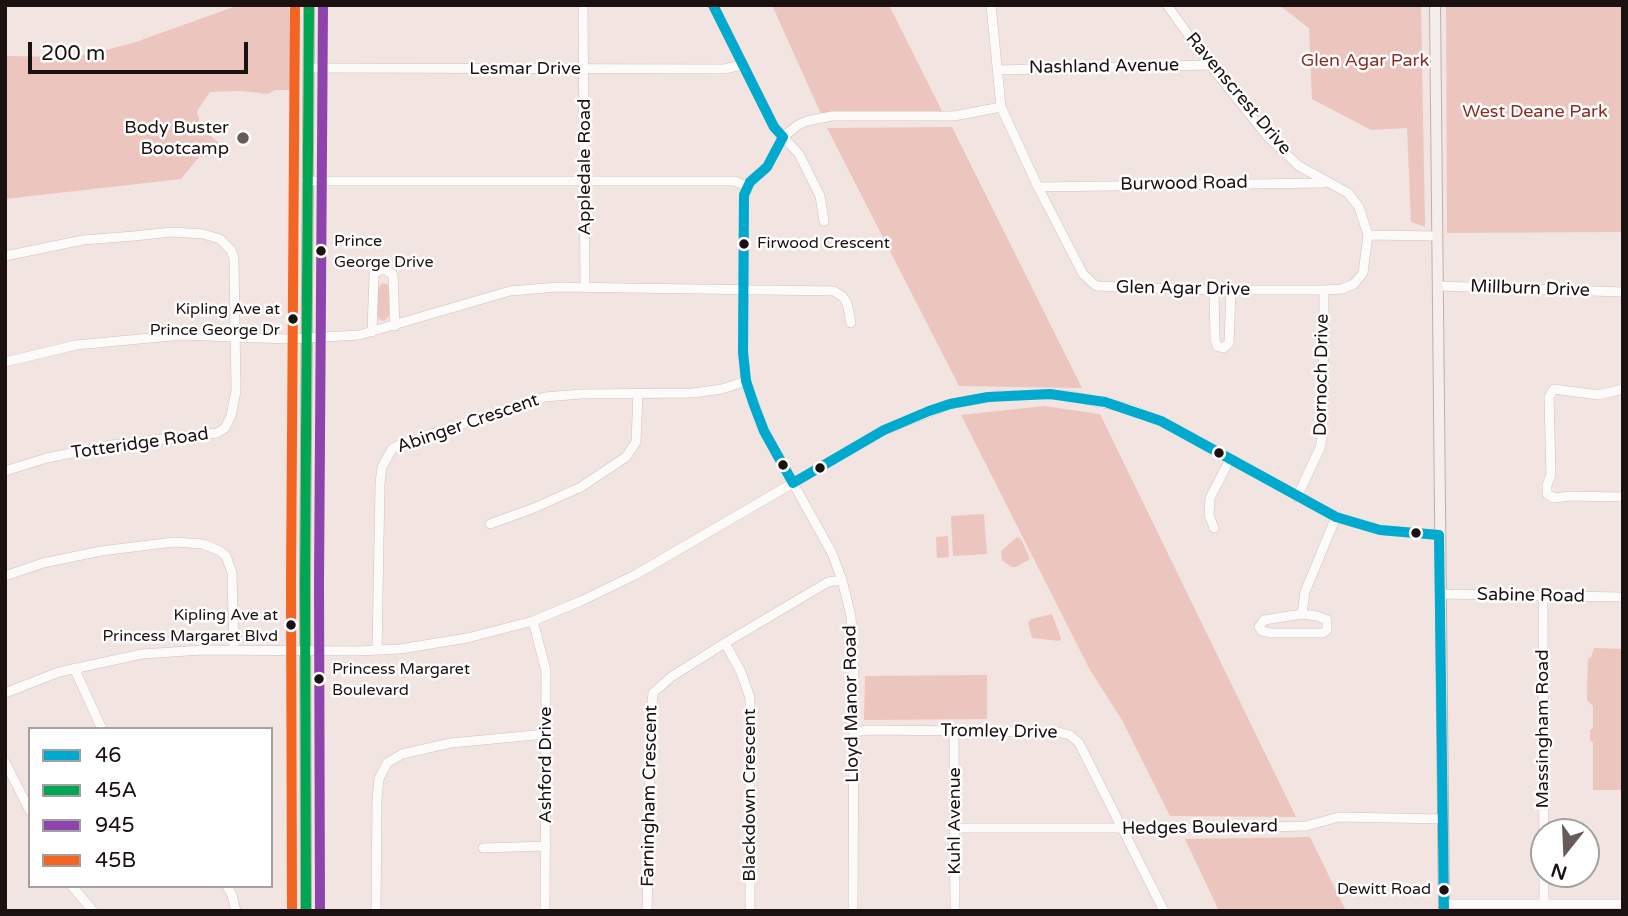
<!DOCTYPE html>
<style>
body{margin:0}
#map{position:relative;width:1628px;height:916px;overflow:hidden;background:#f2e4e1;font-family:"Varela Round",sans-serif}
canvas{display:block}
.frame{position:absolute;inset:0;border:7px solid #1a1110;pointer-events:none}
.legend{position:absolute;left:28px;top:727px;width:245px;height:161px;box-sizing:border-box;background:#fff;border:2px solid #a3a09f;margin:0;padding:9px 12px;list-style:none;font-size:21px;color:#1a1110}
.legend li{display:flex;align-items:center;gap:14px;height:35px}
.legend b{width:35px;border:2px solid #a3a09f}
.north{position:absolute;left:1530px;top:818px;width:70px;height:70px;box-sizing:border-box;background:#fff;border:2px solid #a3a09f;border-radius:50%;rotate:198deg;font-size:19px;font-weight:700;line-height:28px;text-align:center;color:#1a1110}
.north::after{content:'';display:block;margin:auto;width:24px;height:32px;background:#665b59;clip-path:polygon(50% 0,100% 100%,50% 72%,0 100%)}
.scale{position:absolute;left:28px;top:42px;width:220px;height:32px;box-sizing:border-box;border:4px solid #1a1110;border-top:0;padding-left:9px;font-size:21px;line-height:24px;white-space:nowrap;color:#1a1110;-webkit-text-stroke:5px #fff;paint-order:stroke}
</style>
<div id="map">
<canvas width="1628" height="916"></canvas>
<div class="frame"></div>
<ul class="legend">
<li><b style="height:9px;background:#00a9ce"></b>46</li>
<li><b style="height:9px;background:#00a651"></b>45A</li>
<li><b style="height:9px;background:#8e44ad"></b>945</li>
<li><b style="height:9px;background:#f26522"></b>45B</li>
</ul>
<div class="north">N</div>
<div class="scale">200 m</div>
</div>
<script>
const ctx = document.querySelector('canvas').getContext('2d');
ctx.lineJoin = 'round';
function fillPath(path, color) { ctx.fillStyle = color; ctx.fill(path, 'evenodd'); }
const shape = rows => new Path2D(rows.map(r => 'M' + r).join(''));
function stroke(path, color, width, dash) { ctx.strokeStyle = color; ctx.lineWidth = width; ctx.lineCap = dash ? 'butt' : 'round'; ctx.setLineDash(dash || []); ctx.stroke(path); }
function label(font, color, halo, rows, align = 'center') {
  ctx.font = font + ' "Varela Round",sans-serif'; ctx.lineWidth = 5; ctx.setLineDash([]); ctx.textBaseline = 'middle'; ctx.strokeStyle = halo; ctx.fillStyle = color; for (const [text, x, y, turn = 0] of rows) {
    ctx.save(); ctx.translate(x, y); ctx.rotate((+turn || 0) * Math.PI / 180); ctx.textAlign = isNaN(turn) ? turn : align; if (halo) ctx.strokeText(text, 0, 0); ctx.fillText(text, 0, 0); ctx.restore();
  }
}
const green = shape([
 [239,5,289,5,291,61,290,90,275,90,268,94,241,91,210,92,197,111,201,128,218,142,228,155,199,157,181,179,5,199,5,56,65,57,94,53,133,43],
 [772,5,889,5,943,113,837,111,821,114],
 [1279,5,1421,5,1425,227,1411,222,1407,128,1371,130,1312,99,1309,28],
 [1446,5,1623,5,1623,232,1447,233],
 [952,127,1082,388,959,386,827,128],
 [382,283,387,284,389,289,389,316,384,321,380,320,378,316,378,289],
 [1044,406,1100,414,1296,817,1170,816,1122,720,1090,670,961,415],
 [984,514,987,554,953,556,951,516],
 [948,536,949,557,937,558,936,537],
 [1017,537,1021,539,1030,559,1016,567,1011,567,1002,560,1001,551],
 [1052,614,1061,638,1060,641,1032,638,1028,623,1031,619],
 [1594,648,1623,649,1623,790,1593,790,1593,743,1590,740,1590,730,1593,728,1593,706,1587,700,1587,689,1588,659,1591,657],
 [987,675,987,719,864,720,865,676],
 [1310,837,1346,911,1219,911,1185,839]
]);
const minor = shape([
 [583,5,585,287],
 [713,5,774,127,799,154,820,196,824,221],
 [991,5,1001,107,1038,187,1083,274,1096,286,1214,290,1324,290,1342,289,1354,284,1363,273,1368,235,1359,207,1348,193,1299,166,1268,137,1210,65,1167,5],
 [308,68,724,69,742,65],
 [998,70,1210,65],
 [307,181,734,181,747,186],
 [1038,187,1324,183],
 [1368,235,1437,236],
 [5,256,83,240,134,236,172,232,203,234,220,239,231,250,234,259,236,391,231,416,225,428,217,433,111,445,47,458,5,471],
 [1438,286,1623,292],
 [1214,290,1215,339,1217,346,1223,348,1229,343,1231,290],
 [372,332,374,274,380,270,386,270,393,275,395,326],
 [5,362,76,345,182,335,288,339,359,335,510,291,558,287,834,291,843,297,847,303,851,323],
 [1623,389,1598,395,1554,389,1549,397,1551,475,1547,485,1547,494,1554,498,1571,496,1623,497],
 [1297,497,1320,448,1323,433,1324,290],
 [490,524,534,508,581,487,626,457,636,442,638,394],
 [1214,528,1209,515,1210,498,1230,459],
 [5,576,43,563,101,551,174,542,203,544,220,551,226,556,232,573,234,650],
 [1440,594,1623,597],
 [1543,596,1544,903],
 [1302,614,1317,616,1327,620,1327,630,1323,633,1271,633,1262,631,1259,627,1264,620,1302,614],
 [1302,614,1305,592,1336,517],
 [533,621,546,671,545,911],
 [725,643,741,672,750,698,750,911],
 [377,650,380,484,382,467,392,449,401,444,545,397,581,394,693,393,722,389,746,381],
 [74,668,102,729],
 [5,693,59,672,142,654,202,650,358,651,400,649,467,638,533,621,581,601,635,575,884,430,950,404,1003,395,1066,395,1131,409,1177,429,1336,517,1380,530,1439,535],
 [954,731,955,911],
 [854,732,868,730,1058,732,1070,735,1079,743,1164,911],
 [5,762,30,811],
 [955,828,1225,828,1306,826,1339,817,1443,819],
 [483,848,546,846],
 [72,886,93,911],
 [227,886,232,895,236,911],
 [1444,904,1623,904],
 [376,911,377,799,379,779,387,763,402,754,451,743,546,734],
 [647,911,651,715,653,693,671,677,725,643,828,582,842,580],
 [853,911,854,676,851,616,842,580,832,553,764,431,746,381,743,352,744,195,750,182,767,167,783,137,798,125,807,121,832,116,954,116,1001,107]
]);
const major = shape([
 [1435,5,1444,911],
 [306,911,305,582,309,5]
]);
const bus1 = shape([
 [713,5,774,127,783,137],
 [783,137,767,167,750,182,744,195,743,352,746,381,754,405,764,431,793,483],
 [793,483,884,430,929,411,950,404,988,397,1050,394,1105,402,1161,421,1336,517,1380,530,1439,535],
 [1439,535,1444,911]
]);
const bus2 = shape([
 [306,911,305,582,309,5]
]);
const bus3 = shape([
 [320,911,319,582,323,5]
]);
const bus4 = shape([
 [292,911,291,582,295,5]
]);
const markers = [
 [243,138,7,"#665b59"],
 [744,244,6,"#1a1110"],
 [321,251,6,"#1a1110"],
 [293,319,6,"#1a1110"],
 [1219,453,6,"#1a1110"],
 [783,465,6,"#1a1110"],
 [820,468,6,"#1a1110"],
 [1416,533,6,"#1a1110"],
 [291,625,6,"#1a1110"],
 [319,679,6,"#1a1110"],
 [1444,890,6,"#1a1110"]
];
const busNames = [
 ["Prince",334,242],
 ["George Drive",334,263],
 ["Firwood Crescent",757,244],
 ["Kipling Ave at",280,310,"right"],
 ["Prince George Dr",280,331,"right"],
 ["Kipling Ave at",278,616,"right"],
 ["Princess Margaret Blvd",278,637,"right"],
 ["Princess Margaret",332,670],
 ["Boulevard",332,691],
 ["Dewitt Road",1431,890,"right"]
];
const parkNames = [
 ["Glen Agar Park",1365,61],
 ["West Deane Park",1535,112]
];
const streetNames = [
 ["Nashland Avenue",1104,67,-1],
 ["Lesmar Drive",525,69],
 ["Ravenscrest Drive",1238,94,50],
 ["Appledale Road",585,167,-90],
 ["Burwood Road",1184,184,-1],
 ["Glen Agar Drive",1183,289,1],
 ["Millburn Drive",1530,289,2],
 ["Dornoch Drive",1322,375,-89],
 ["Abinger Crescent",468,424,-19],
 ["Totteridge Road",140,444,-8],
 ["Sabine Road",1531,596,1],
 ["Lloyd Manor Road",852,704,-91],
 ["Massingham Road",1543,729,-90],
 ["Tromley Drive",999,732,1],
 ["Ashford Drive",546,765,-90],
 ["Blackdown Crescent",750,795,-90],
 ["Farningham Crescent",650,796,-89],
 ["Kuhl Avenue",955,821,-90],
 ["Hedges Boulevard",1200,828,-1]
];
const poiNames = [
 ["Body Buster",229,128],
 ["Bootcamp",229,149]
];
fillPath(green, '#ecc5be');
stroke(minor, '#cdc2bf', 10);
stroke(major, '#bfafac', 12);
stroke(minor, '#fdfbfa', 9);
stroke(major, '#f5eeed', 10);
stroke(bus1, '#00a9ce', 10);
stroke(bus2, '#00a651', 10);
stroke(bus3, '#8e44ad', 10);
stroke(bus4, '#f26522', 10);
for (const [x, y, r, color] of markers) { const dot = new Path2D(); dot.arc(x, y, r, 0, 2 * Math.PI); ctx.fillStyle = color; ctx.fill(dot); stroke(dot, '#fff', 2.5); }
label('16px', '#1a1110', '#fff', busNames, 'left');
label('18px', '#8b2e22', '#fff', parkNames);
label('18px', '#1a1110', '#fff', streetNames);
label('18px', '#1a1110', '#fff', poiNames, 'right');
</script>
